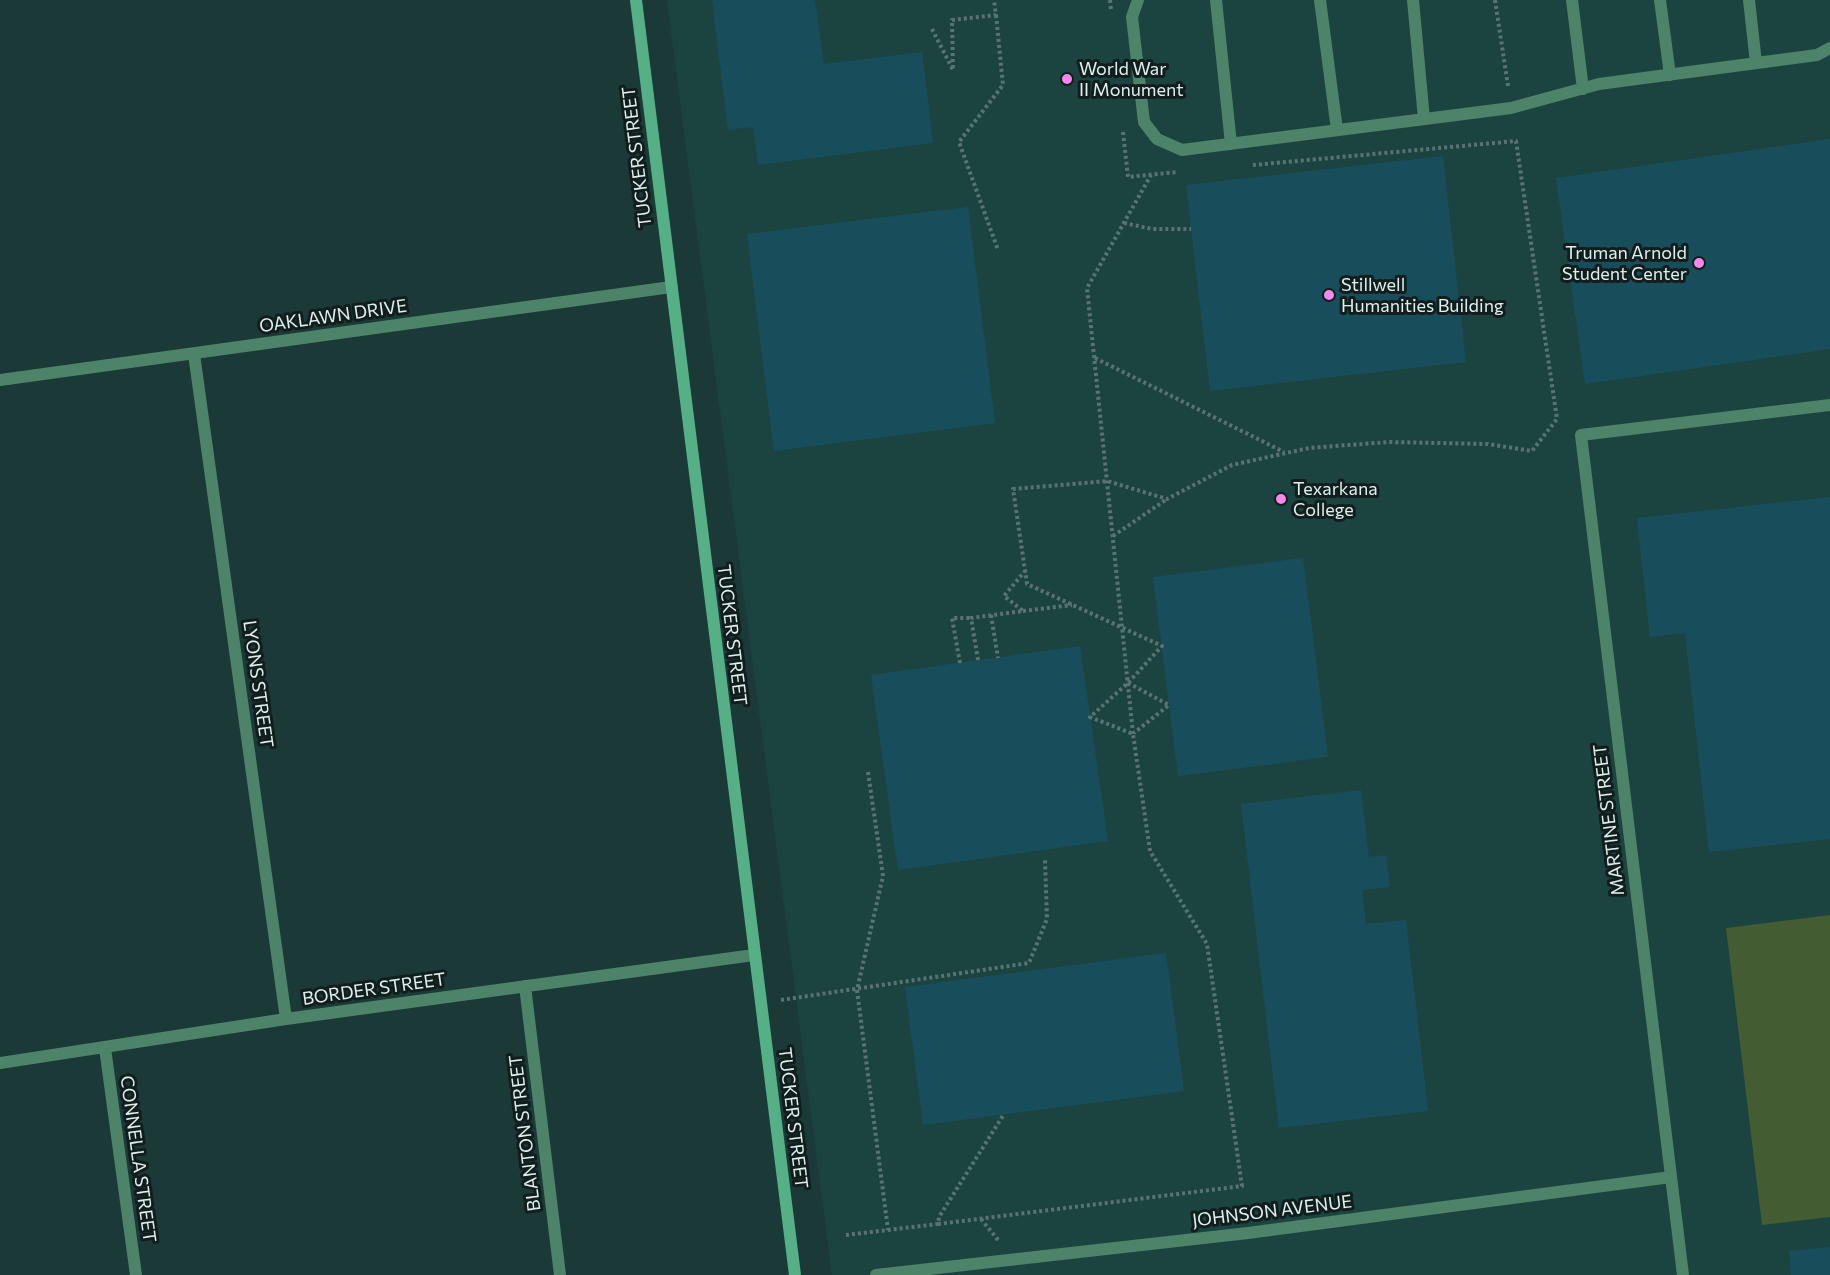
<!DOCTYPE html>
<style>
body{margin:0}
canvas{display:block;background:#1b3937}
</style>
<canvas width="1830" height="1275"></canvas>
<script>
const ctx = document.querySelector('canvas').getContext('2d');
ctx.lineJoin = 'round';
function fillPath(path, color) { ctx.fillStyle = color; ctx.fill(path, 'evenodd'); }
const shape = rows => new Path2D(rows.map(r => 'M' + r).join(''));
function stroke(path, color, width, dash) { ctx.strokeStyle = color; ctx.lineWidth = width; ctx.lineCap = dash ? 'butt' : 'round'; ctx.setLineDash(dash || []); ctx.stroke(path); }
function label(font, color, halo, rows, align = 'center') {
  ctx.font = font + ' Commissioner,sans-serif'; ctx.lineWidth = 6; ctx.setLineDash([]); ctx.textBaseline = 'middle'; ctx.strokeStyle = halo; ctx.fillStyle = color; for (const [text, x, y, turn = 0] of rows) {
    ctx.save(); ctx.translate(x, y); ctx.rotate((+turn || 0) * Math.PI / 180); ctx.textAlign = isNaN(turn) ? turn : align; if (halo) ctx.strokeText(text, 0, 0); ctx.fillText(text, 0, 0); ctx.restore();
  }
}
const built = shape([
 [667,0,1830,0,1830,1275,832,1275]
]);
const green = shape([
 [1830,915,1830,1217,1762,1225,1726,928]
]);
const building = shape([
 [712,0,815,0,824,64,922,52,933,143,758,165,753,127,728,130],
 [1830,139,1830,349,1585,384,1556,178],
 [1443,156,1466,362,1210,391,1186,185],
 [968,207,995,423,774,451,747,234],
 [1830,497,1830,839,1709,852,1685,633,1650,637,1637,518],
 [1303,558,1328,757,1178,776,1153,577],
 [1080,646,1108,841,898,870,871,675],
 [1361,790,1369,857,1386,855,1390,887,1362,890,1366,924,1406,920,1428,1111,1279,1128,1241,804],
 [1166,953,1184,1091,923,1125,905,987],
 [1830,1247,1830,1275,1791,1275,1789,1251]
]);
const path = shape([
 [1110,0,1111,11],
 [1495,0,1508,86],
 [996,15,1003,85,959,142,998,250],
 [932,29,953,70,952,20,996,15,994,0],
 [1123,132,1128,177,1177,172],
 [1124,223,1152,229,1191,229],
 [1095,358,1284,452],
 [1113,536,1167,499],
 [1023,611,1072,605],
 [991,615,998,658],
 [978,660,971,618,1023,611,1004,596,1025,571],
 [960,663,952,618,971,618],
 [1128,683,1169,705,1134,733],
 [1133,734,1087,288,1151,175],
 [868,772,883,876,857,990,888,1230],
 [781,1000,1029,963,1047,919,1045,860],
 [981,1219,999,1241],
 [938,1224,1242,1186,1207,944,1150,851,1133,734,1090,717,1128,683,1162,646,1027,584,1013,489,1107,481,1167,499,1232,465,1309,448,1389,442,1488,444,1532,451,1557,419,1516,141,1253,165],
 [846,1235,938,1224,939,1217,1004,1114]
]);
const lane = shape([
 [1138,0,1132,17,1144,122,1157,139,1182,150,1511,108,1599,84,1817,55,1830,48],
 [1216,0,1231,144],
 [1320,0,1337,130],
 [1413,0,1424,119],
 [1572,0,1583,89],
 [1660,0,1670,75],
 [1749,0,1756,63],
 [1683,1275,1581,435,1830,405]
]);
const street = shape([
 [194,354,286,1019],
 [0,380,671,287],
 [525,986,560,1275],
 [105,1048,136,1275],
 [0,1063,286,1019,754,955],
 [876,1275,1248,1233,1671,1177]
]);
const secondary = shape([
 [636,0,795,1275]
]);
const markers = [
 [1067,79,6,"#f688ed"],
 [1699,263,6,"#f688ed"],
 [1329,295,6,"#f688ed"],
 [1281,499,6,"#f688ed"]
];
const poiNames = [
 ["World War",1079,69],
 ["II Monument",1079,90],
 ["Truman Arnold",1687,253,"right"],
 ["Student Center",1687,274,"right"],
 ["Stillwell",1341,285],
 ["Humanities Building",1341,306],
 ["Texarkana",1293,489],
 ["College",1293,510]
];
const streetNames = [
 ["TUCKER STREET",637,157,-97],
 ["OAKLAWN DRIVE",333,316,-8],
 ["TUCKER STREET",732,635,83],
 ["LYONS STREET",258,684,82],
 ["MARTINE STREET",1609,820,-97],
 ["BORDER STREET",374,989,-8],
 ["TUCKER STREET",793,1118,83],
 ["BLANTON STREET",525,1133,-97],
 ["CONNELLA STREET",138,1159,82],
 ["JOHNSON AVENUE",1272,1211,-7]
];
fillPath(built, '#1b4441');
fillPath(green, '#445c32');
fillPath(building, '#184e5c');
stroke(path, '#5a7372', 4, [3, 3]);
stroke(lane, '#4d8368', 12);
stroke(street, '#4d8368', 12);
stroke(secondary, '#55b085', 12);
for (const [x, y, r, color] of markers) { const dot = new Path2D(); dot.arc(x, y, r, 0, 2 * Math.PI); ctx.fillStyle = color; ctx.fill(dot); stroke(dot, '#111e1d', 2); }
label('18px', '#dfefee', '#111e1d', poiNames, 'left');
label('18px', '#dfefee', '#111e1d', streetNames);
</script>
